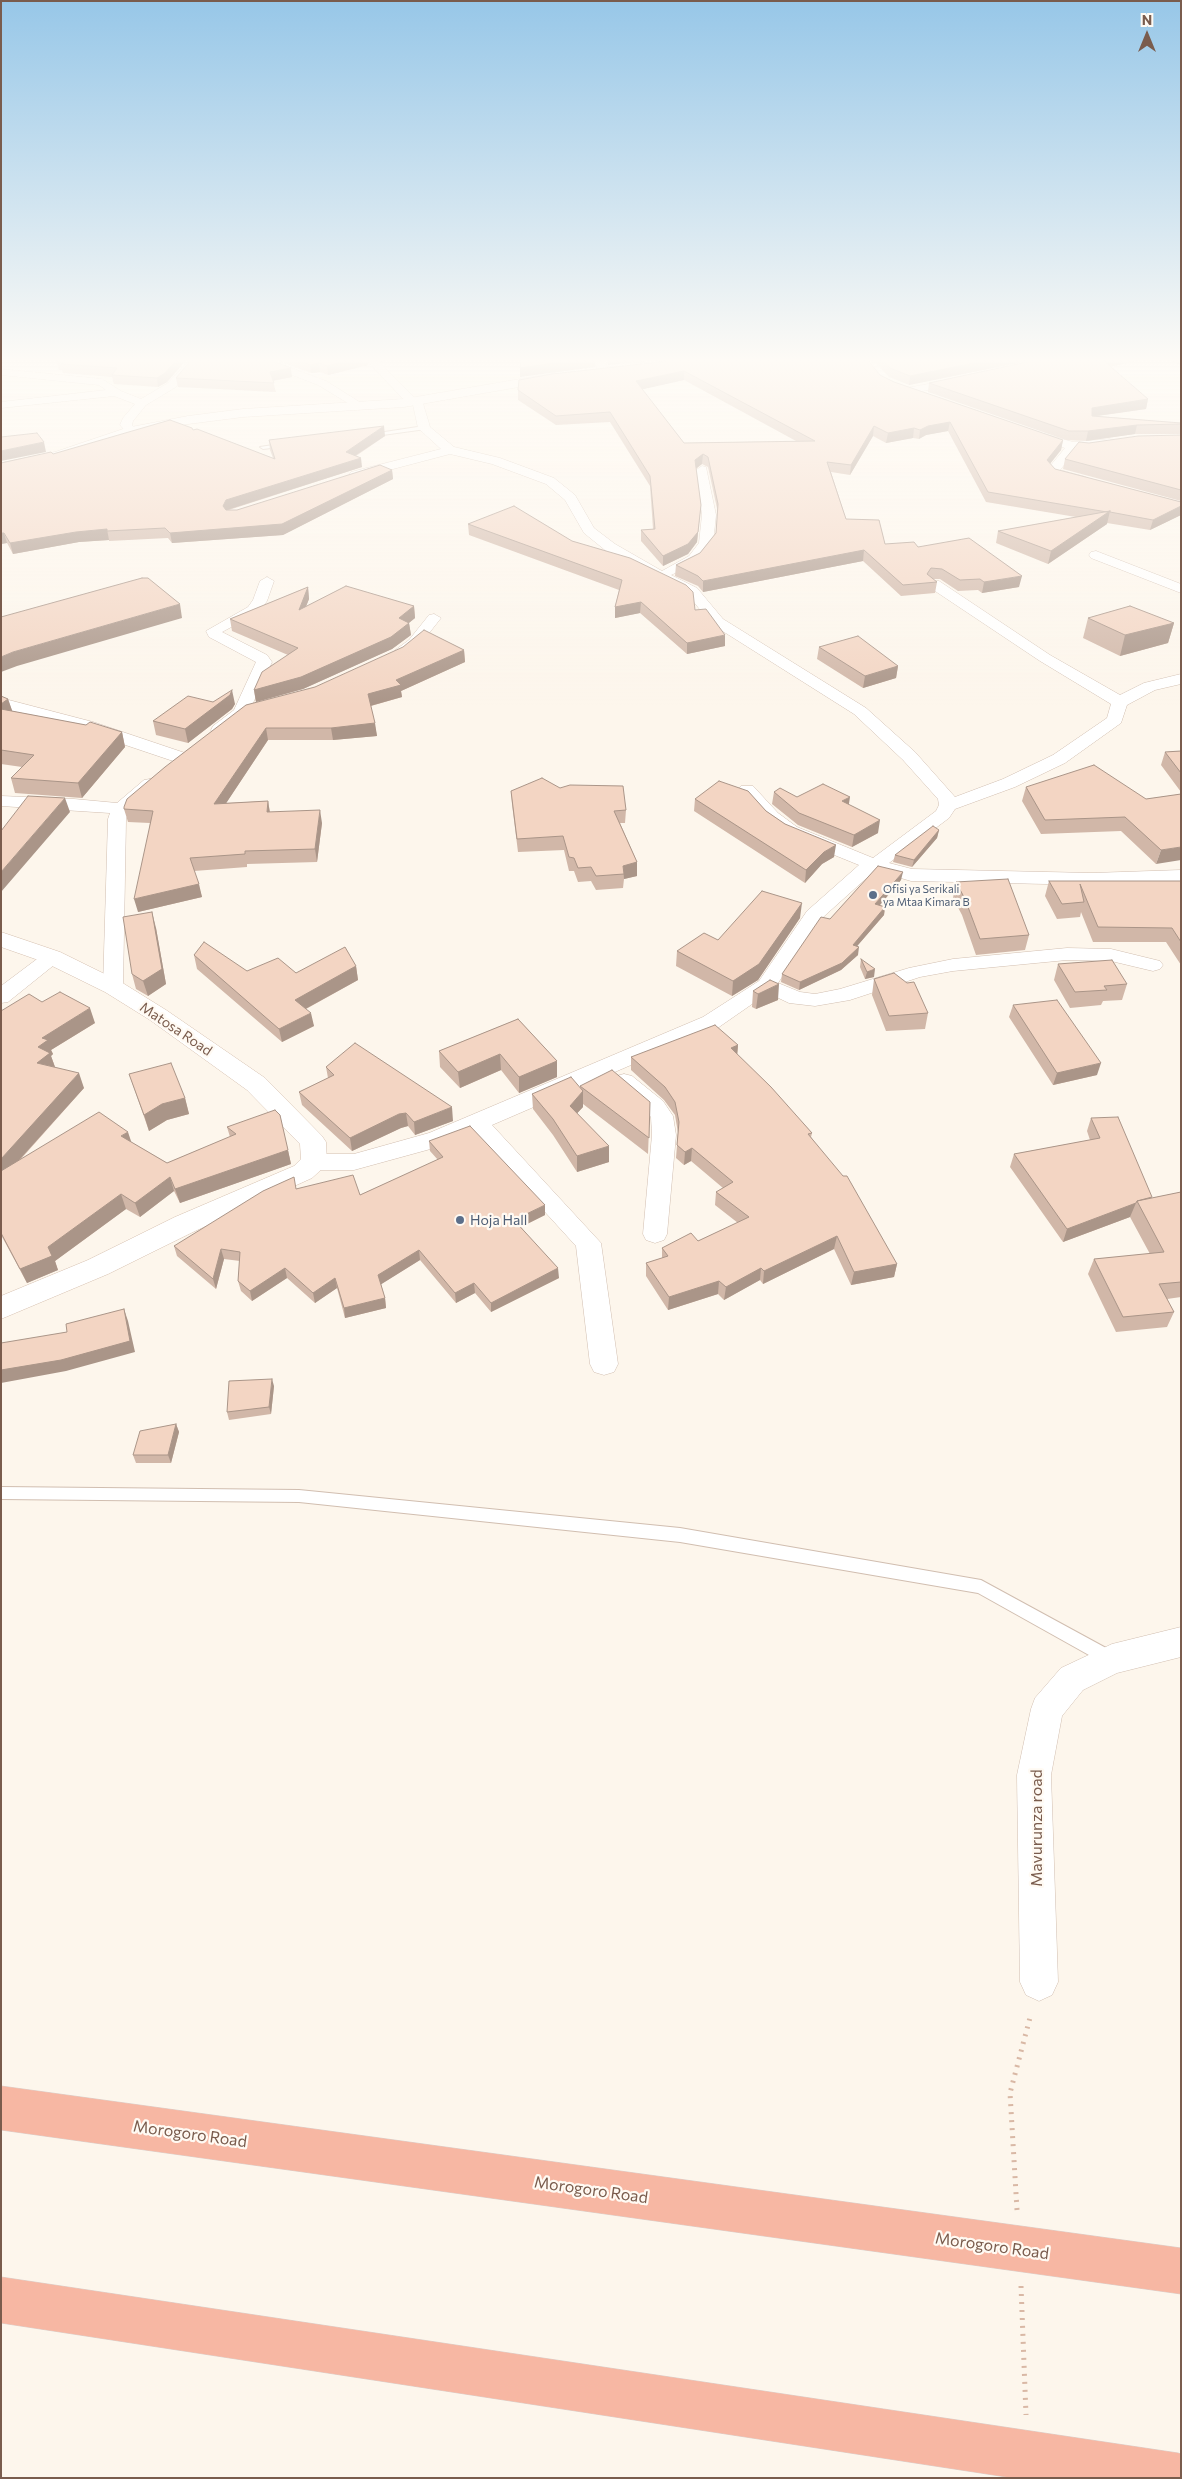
<!DOCTYPE html>
<style>
body{margin:0}
#map{position:relative;width:1182px;height:2479px;overflow:hidden;background:#fdf6ec;font-family:Commissioner,sans-serif}
canvas{display:block}
.frame{position:absolute;inset:0;border:2px solid #7a5c4d;pointer-events:none}
.north{position:absolute;left:1122px;top:10px;width:50px;height:50px;-webkit-text-stroke:4px #fffaf3;paint-order:stroke;rotate:0deg;font-size:14px;font-weight:700;line-height:20px;text-align:center;color:#7a5c4d}
.north::after{content:'';display:block;margin:auto;width:18px;height:22px;background:#7a5c4d;clip-path:polygon(50% 0,100% 100%,50% 72%,0 100%)}
</style>
<div id="map">
<canvas width="1182" height="2479"></canvas>
<div class="frame"></div>
<div class="north">N</div>
</div>
<script>
const ctx = document.querySelector('canvas').getContext('2d');
ctx.lineJoin = 'round';
const shape = rows => new Path2D(rows.map(r => 'M' + r).join(''));
function stroke(path, color, width, dash) { ctx.strokeStyle = color; ctx.lineWidth = width; ctx.lineCap = dash ? 'butt' : 'round'; ctx.setLineDash(dash || []); ctx.stroke(path); }
function fillPath(path, color) { ctx.fillStyle = color; ctx.fill(path, 'evenodd'); }
function label(font, color, halo, rows, align = 'center') {
  ctx.font = font + ' Commissioner,sans-serif'; ctx.lineWidth = 4.5; ctx.setLineDash([]); ctx.textBaseline = 'middle'; ctx.strokeStyle = halo; ctx.fillStyle = color; for (const [text, x, y, turn = 0] of rows) {
    ctx.save(); ctx.translate(x, y); ctx.rotate((+turn || 0) * Math.PI / 180); ctx.textAlign = isNaN(turn) ? turn : align; if (halo) ctx.strokeText(text, 0, 0); ctx.fillText(text, 0, 0); ctx.restore();
  }
}
const path = shape([
 [1017,2210,1010,2093,1031,2014],
 [1021,2286,1026,2415]
]);
const lane = shape([
 [424,426,426,429,368,437,365,435,424,426],
 [286,443,288,446,263,449,260,447,286,443],
 [1,1487,299,1490,680,1528,981,1580,1117,1654,1119,1659,1117,1664,1111,1666,1105,1664,978,1593,680,1542,299,1502,1,1499,1,1487]
]);
const street = shape([
 [190,359,205,359,194,365,176,387,146,405,133,421,132,425,137,431,135,433,127,433,120,425,123,418,135,404,114,396,1,408,1,402,106,390,99,385,1,375,1,369,102,379,121,391,141,399,168,383,190,359],
 [251,359,267,359,326,381,366,406,360,409,356,408,318,385,251,359],
 [365,359,376,359,416,399,422,400,430,427,454,447,500,458,554,478,575,495,594,528,615,544,662,571,689,556,699,543,702,515,696,470,702,466,706,467,716,515,713,543,699,562,671,575,697,588,723,619,866,708,915,752,955,797,1003,779,1053,755,1107,718,1111,704,1040,661,929,587,927,584,929,581,939,581,1050,655,1120,695,1144,683,1181,674,1181,684,1155,690,1127,705,1121,723,1065,763,1015,787,955,809,949,818,889,863,912,869,1092,873,1181,870,1181,882,1092,885,911,881,877,871,871,874,821,919,778,983,800,992,815,994,840,989,909,968,953,959,1067,948,1111,949,1160,961,1163,965,1160,969,1153,971,1111,961,1067,960,953,971,920,977,850,1000,815,1006,789,1003,768,993,719,1027,492,1125,601,1243,618,1364,614,1372,604,1375,594,1372,590,1364,576,1246,473,1133,445,1145,354,1170,314,1170,306,1168,302,1162,306,1156,314,1154,354,1154,429,1133,703,1017,759,981,807,911,859,865,785,835,766,821,741,794,738,790,741,786,753,786,778,813,797,827,873,858,936,811,939,805,938,799,903,760,854,714,713,625,687,594,633,568,605,550,584,533,565,500,546,484,492,464,450,454,355,479,351,478,349,475,351,472,441,449,418,428,413,405,408,404,365,359],
 [594,359,604,359,608,372,607,374,599,374,594,359],
 [962,378,966,379,966,383,906,394,900,391,906,388,962,378],
 [1030,430,1073,442,1110,439,1116,443,1110,447,1077,449,1060,470,1086,477,1088,480,1082,484,1053,477,1049,473,1047,470,1065,448,1026,436,1024,434,1030,430],
 [1096,551,1181,584,1181,593,1091,558,1089,555,1091,552,1096,551],
 [267,577,274,581,267,601,258,613,222,632,267,655,272,662,247,716,225,734,213,734,211,730,213,726,234,710,256,662,209,637,206,631,248,607,253,600,260,581,267,577],
 [434,614,441,618,419,646,404,657,394,657,391,654,394,651,409,640,429,615,434,614],
 [1,698,93,722,188,754,191,758,188,762,182,763,176,762,81,730,1,708,1,698],
 [150,779,156,780,159,784,129,811,126,819,123,987,120,991,113,993,106,991,103,987,108,819,110,813,1,806,1,796,74,799,117,803,144,780,150,779],
 [52,951,59,953,62,957,59,961,8,1002,1,1003,1,986,45,953,52,951],
 [624,1074,632,1076,663,1101,673,1116,676,1135,667,1234,664,1240,655,1243,646,1240,643,1234,652,1135,651,1117,613,1081,616,1076,624,1074],
 [1181,1627,1181,1657,1117,1673,1083,1690,1062,1716,1051,1775,1058,1982,1052,1995,1039,2001,1026,1995,1020,1982,1017,1775,1031,1709,1035,1698,1061,1668,1112,1644,1181,1627]
]);
const secondary = shape([
 [555,373,559,374,559,380,404,407,243,417,188,424,134,434,63,458,1,471,1,463,55,452,126,428,188,416,243,409,404,399,555,373],
 [1,932,60,952,121,982,166,1010,265,1078,322,1136,326,1142,327,1162,323,1168,312,1178,195,1231,108,1274,1,1319,1,1296,88,1260,175,1217,294,1166,301,1159,300,1144,247,1090,150,1020,105,992,44,962,1,947,1,932]
]);
const highway = shape([
 [1,2086,1181,2248,1181,2294,1,2130,1,2086],
 [1,2277,1178,2453,1181,2454,1181,2478,1013,2478,1,2323,1,2277]
]);
const wall = shape([
 [187,359,167,382,158,387,114,384,112,377,63,373,62,370,59,370,57,361],
 [274,359,367,359,368,365,328,375,320,372,311,373],
 [687,359,880,375,894,382,1063,440,1061,450,1050,464,1055,469,1181,502,1181,515,1150,530,1107,523,1107,524,1048,564,996,543,998,531,1076,517,986,502,948,431,926,435,919,439,913,438,886,443,873,436,850,475,831,472,846,519,885,544,918,547,1019,587,982,593,978,590,958,591,940,579,933,579,937,582,935,593,901,596,863,561,703,592,698,586,675,576,676,565,700,553,716,533,718,513,708,467,702,464,696,469,701,505,697,542,688,554,663,566,641,541,641,530,653,529,650,486,610,422,556,425,518,400,518,390],
 [684,380,796,441,684,443,642,389],
 [872,359,1143,359,1110,367,1148,399,1146,409,1098,416,1181,423,1181,434,1135,434,1086,441,1066,440,928,392,929,383,1023,363,1022,362,909,385,889,377],
 [1168,359,1181,359,1181,365],
 [292,377,273,381,276,392,178,387,176,378],
 [193,430,273,458,270,450,269,440,385,436,356,456,362,467,229,510,237,510,392,470,393,479,283,535,172,543,168,538,109,541,109,540,79,542,13,554,7,543,1,544,1,463],
 [1181,435,1181,501,1063,469,1065,459,1089,443],
 [468,524,572,541,695,610,725,646,687,654,640,613,615,618,615,607,619,590,469,535],
 [308,587,309,599,306,606,414,606,415,618,409,623,411,635,392,649,303,689,256,702,254,690,288,655,232,631,230,619],
 [1088,618,1174,623,1168,643,1120,656,1083,638],
 [819,647,898,666,896,678,863,688,817,659],
 [464,650,465,662,401,691,402,697,371,706,377,736,333,740,268,740,226,803,268,801,270,812,322,823,317,862,247,864,247,867,194,871,202,897,138,912,150,823,128,822,124,809,165,767],
 [1,696,8,699,12,711,122,732,125,747,82,798,15,793,11,778,22,767,1,764],
 [213,702,235,704,232,709,188,743,156,735,153,721],
 [1181,751,1181,792,1161,765,1165,752],
 [1026,787,1146,799,1181,794,1156,864,1121,831,1041,834,1022,801],
 [560,788,626,810,625,823,620,823,637,862,637,876,624,879,623,888,596,890,591,881,578,882,574,871,569,871,564,850,518,852,512,804,511,791],
 [774,792,797,797,848,805,878,833,852,847,798,825,772,804],
 [695,799,766,811,785,824,834,857,822,864,805,883,694,811],
 [939,830,937,838,912,867,893,862,895,855],
 [901,880,880,905,885,907,884,915,857,946,858,955,841,970,799,990,781,982,782,974,830,919],
 [1049,881,1181,881,1181,965,1166,942,1093,942,1081,912,1080,917,1057,919,1045,896],
 [956,882,1029,935,1025,950,976,955,962,915,953,898],
 [800,918,758,980,732,996,676,966,677,951],
 [156,928,166,984,148,996,136,989,132,974],
 [194,955,247,971,296,973,356,966,358,980,306,1009,314,1026,282,1042,197,969],
 [861,959,874,977,865,979,860,967],
 [1058,964,1127,984,1122,1000,1103,1001,1101,1005,1070,1008,1054,980],
 [874,979,928,1013,925,1029,886,1031,872,995],
 [753,991,778,1000,756,1009,752,1007],
 [42,1002,95,1023,51,1050,53,1054,51,1056,55,1067,84,1088,20,1160,131,1142,167,1163,230,1137,227,1127,280,1115,291,1164,180,1203,174,1191,140,1217,126,1209,55,1261,58,1270,27,1283,1,1235,1,1011],
 [1013,1005,1097,1075,1053,1085,1009,1017],
 [518,1019,557,1061,557,1077,519,1093,501,1070,460,1088,440,1067,439,1051],
 [738,1045,737,1054,812,1133,811,1137,897,1264,894,1277,851,1285,834,1249,763,1284,760,1280,724,1300,718,1294,668,1310,646,1276,646,1263,662,1258,662,1248,698,1241,738,1223,715,1205,716,1192,723,1188,691,1161,684,1165,676,1158,678,1133,675,1115,664,1100,631,1070,631,1057],
 [326,1067,453,1121,415,1135,408,1126,401,1128,352,1151,302,1105,299,1092,328,1078],
 [129,1074,185,1098,189,1114,167,1120,149,1131],
 [580,1086,650,1102,648,1154,583,1104,583,1107,577,1113,609,1162,577,1172,553,1135,533,1109,532,1094,580,1087],
 [1091,1118,1152,1198,1181,1192,1181,1297,1167,1299,1174,1312,1167,1327,1116,1332,1088,1274,1094,1259,1150,1254,1130,1217,1063,1242,1010,1167,1014,1154,1090,1140,1087,1131],
 [429,1141,545,1215,521,1227,559,1278,491,1312,475,1293,456,1303,420,1260,381,1284,385,1298,386,1308,345,1318,337,1288,315,1303,287,1278,252,1301,241,1291,238,1281,240,1261,224,1259,216,1289,177,1256,174,1246,296,1189,360,1195,438,1160,430,1151],
 [274,1386,271,1414,229,1420,227,1412],
 [176,1424,179,1432,171,1463,136,1463,133,1455]
]);
const shadedWall = shape([
 [177,359,187,359,167,382,158,387,157,378],
 [353,359,367,359,368,365,328,375,327,366],
 [381,359,389,359,381,362],
 [582,359,595,359,595,367,520,377,520,368],
 [608,359,666,359,608,365],
 [994,359,1023,359,1022,362,909,385,910,376],
 [1107,359,1143,359,1101,369,1103,360],
 [319,363,320,372,311,373,310,365],
 [291,368,292,377,271,381,270,372],
 [684,371,684,380,635,391,636,381],
 [1148,399,1146,409,1089,417,1092,408],
 [950,422,948,431,926,435,919,439,920,430,928,426],
 [1137,425,1135,434,1086,441,1088,431],
 [384,426,385,436,347,461,346,452],
 [874,426,873,436,850,475,851,465],
 [914,428,913,438,886,443,888,433],
 [1063,440,1061,450,1045,470,1047,460],
 [44,442,46,452,1,461,1,451],
 [703,454,702,464,694,470,695,460],
 [361,458,362,467,227,510,224,516,223,506,226,500],
 [392,470,393,479,283,535,172,543,170,533],
 [701,505,697,542,688,554,663,566,663,556],
 [1181,506,1181,515,1150,530,1153,520],
 [1110,511,1107,524,1048,564,1051,551],
 [107,529,109,540,79,542,13,554,10,543,76,532],
 [1,533,4,533,7,543,1,544],
 [864,550,863,561,703,592,703,581],
 [1022,576,1019,587,982,593,984,582],
 [308,587,309,599,300,622,299,610],
 [641,602,640,613,615,618,615,607],
 [180,604,182,618,17,666,1,672,1,657,13,652],
 [414,606,415,618,400,630,399,618],
 [409,623,411,635,392,649,303,689,256,702,254,690],
 [1174,623,1168,643,1120,656,1125,635],
 [725,635,725,646,687,654,687,643],
 [464,650,465,662,401,691,402,697,370,706,368,694,396,680],
 [898,666,896,678,863,688,865,676],
 [232,690,235,704,232,709,188,743,185,729],
 [8,699,13,713,1,721,1,704],
 [375,723,377,736,333,740,331,728],
 [266,728,268,740,217,817,214,804],
 [122,732,125,747,82,798,78,783],
 [850,797,848,810,842,801],
 [65,798,70,812,1,892,1,872],
 [268,801,270,814,267,812],
 [320,810,322,823,317,862,315,849],
 [880,820,878,833,852,847,854,835],
 [939,830,937,838,912,867,914,860],
 [836,845,834,857,822,864,805,883,806,870,824,852],
 [1181,847,1181,860,1156,864,1161,850],
 [637,862,637,876,624,879,623,866],
 [903,872,901,880,874,912,875,904],
 [199,884,202,897,138,912,134,899],
 [802,903,800,918,758,980,732,996,733,981],
 [885,907,884,915,852,952,853,945],
 [152,912,156,928,166,984,148,996,143,981],
 [859,947,858,955,841,970,799,990,800,982],
 [356,966,358,980,298,1013,295,1000],
 [875,969,874,977,865,979,867,972],
 [779,984,778,1000,756,1009,758,994],
 [90,1008,95,1023,51,1050,53,1054,51,1056,55,1067,37,1063,38,1047,42,1038],
 [311,1013,314,1026,282,1042,279,1029],
 [738,1045,737,1058,731,1048],
 [500,1054,501,1070,460,1088,458,1072],
 [557,1061,557,1077,519,1093,519,1077],
 [1101,1063,1097,1075,1053,1085,1057,1073],
 [79,1073,84,1088,1,1180,1,1159],
 [583,1091,583,1107,570,1121,570,1106],
 [185,1098,189,1114,167,1120,149,1131,144,1115,162,1104],
 [452,1107,453,1121,415,1135,414,1122],
 [406,1113,408,1126,401,1128,352,1151,350,1138,399,1114],
 [128,1132,133,1147,121,1136],
 [609,1146,609,1162,577,1172,577,1156],
 [692,1148,691,1161,684,1165,685,1152],
 [288,1150,291,1164,180,1203,175,1189],
 [170,1177,174,1191,140,1217,135,1203],
 [121,1194,126,1209,55,1261,58,1270,27,1283,20,1269,48,1247],
 [1136,1203,1130,1217,1063,1242,1067,1229],
 [545,1205,545,1215,515,1230,514,1220],
 [837,1236,834,1249,763,1284,764,1271],
 [221,1249,224,1259,216,1289,213,1279],
 [419,1250,420,1260,380,1285,378,1275],
 [897,1264,894,1277,851,1285,854,1272],
 [285,1268,287,1278,252,1301,250,1291],
 [558,1268,559,1278,491,1312,491,1303],
 [761,1268,760,1280,724,1300,726,1287],
 [335,1278,337,1288,315,1303,313,1293],
 [719,1281,718,1294,668,1310,669,1297],
 [474,1283,475,1293,456,1303,455,1293],
 [385,1298,386,1308,345,1318,344,1308],
 [124,1309,128,1321,135,1352,66,1371,1,1383,1,1370],
 [272,1379,274,1386,271,1414,269,1407],
 [176,1424,179,1432,171,1463,168,1455]
]);
const building = shape([
 [60,359,177,359,165,373,157,378,112,375,117,368,61,364,65,362,57,361,60,359],
 [192,359,268,359,291,368,270,372,274,383,176,378,192,359],
 [296,359,353,359,327,366,319,363,310,365,296,359],
 [521,359,582,359,520,368,521,359],
 [687,359,867,359,880,375,894,382,1063,440,1047,460,1055,469,1181,502,1181,506,1153,520,1110,512,1110,511,1107,512,988,492,950,422,928,426,920,430,914,428,888,433,874,426,851,465,827,462,846,519,879,520,885,544,914,542,918,547,969,538,1022,576,984,582,980,579,960,580,942,569,931,568,927,574,937,582,903,585,864,550,703,581,698,576,676,565,700,553,716,533,718,504,708,457,703,454,695,460,701,505,698,532,688,544,663,556,641,530,655,529,650,476,610,412,556,416,518,390,519,380,552,374,687,359],
 [684,371,815,441,684,443,636,381,684,371],
 [882,359,994,359,910,376,890,368,882,359],
 [1029,359,1107,359,1103,360,1148,399,1092,408,1092,416,1181,423,1181,424,1137,425,1088,431,1069,431,929,383,1027,362,1029,359],
 [170,420,192,428,193,430,197,429,275,459,269,440,384,426,346,452,361,458,226,500,223,506,226,510,237,510,380,465,392,470,282,524,170,533,165,528,107,531,107,529,76,532,10,543,4,533,1,533,1,463,51,452,53,454,170,420],
 [37,433,44,442,1,451,1,437,37,433],
 [1181,435,1181,490,1065,459,1079,442,1089,443,1138,436,1181,435],
 [514,506,572,541,630,558,686,585,693,592,695,610,706,609,725,635,687,643,641,602,615,607,622,580,468,524,514,506],
 [1110,511,1051,551,998,531,1110,511],
 [142,578,148,578,180,604,13,652,1,657,1,617,142,578],
 [346,586,414,606,399,618,409,623,391,637,301,677,254,690,262,672,298,648,230,619,308,587,299,610,346,586],
 [1130,606,1174,623,1125,635,1088,618,1130,606],
 [424,630,464,650,396,680,401,685,368,694,375,723,331,728,266,728,214,804,268,801,267,812,320,810,315,849,245,851,245,854,190,858,199,884,134,899,153,811,124,809,124,807,127,799,165,767,246,705,315,687,403,647,424,630],
 [858,636,898,666,865,676,819,647,858,636],
 [232,690,230,695,185,729,153,721,188,696,213,702,232,690],
 [1,696,8,699,1,704,1,696],
 [1,709,86,725,90,722,122,732,78,783,11,778,34,755,1,750,1,709],
 [1181,751,1181,773,1165,752,1181,751],
 [1094,765,1146,799,1181,794,1181,847,1161,850,1125,817,1045,820,1026,787,1094,765],
 [542,778,560,788,570,785,623,786,626,810,614,811,637,862,623,866,624,874,596,876,591,867,578,868,574,858,569,857,563,836,517,839,511,791,542,778],
 [719,781,748,791,766,811,785,824,836,845,824,852,806,870,695,799,719,781],
 [823,784,850,797,842,801,880,820,854,835,799,813,774,792,780,788,797,797,823,784],
 [28,796,65,798,1,872,1,831,28,796],
 [933,826,939,830,914,860,895,855,933,826],
 [878,866,903,872,875,904,885,907,853,945,859,947,842,963,800,982,782,974,821,917,830,919,878,866],
 [1008,879,1029,935,980,939,965,899,956,882,1008,879],
 [1049,881,1181,881,1181,942,1172,928,1098,927,1080,884,1084,902,1062,904,1049,881],
 [762,891,802,903,759,964,733,981,677,951,704,933,718,940,762,891],
 [152,912,162,969,143,981,132,974,123,917,152,912],
 [204,942,247,971,278,958,296,973,345,947,356,966,295,1000,311,1013,279,1029,194,955,204,942],
 [861,959,875,969,867,972,861,959],
 [1112,960,1127,984,1104,986,1107,990,1075,992,1058,964,1112,960],
 [894,973,907,983,914,982,928,1013,889,1016,874,979,894,973],
 [770,980,779,984,758,994,753,991,770,980],
 [60,992,90,1008,42,1038,48,1040,38,1047,50,1053,37,1063,79,1073,1,1159,1,1011,29,994,42,1002,60,992],
 [1057,1000,1101,1063,1057,1073,1013,1005,1057,1000],
 [518,1019,557,1061,519,1077,500,1054,458,1072,439,1051,518,1019],
 [715,1025,738,1045,731,1048,771,1087,812,1133,808,1134,843,1176,847,1176,897,1264,854,1272,837,1236,764,1271,761,1268,726,1287,719,1281,669,1297,646,1263,668,1256,662,1248,691,1233,698,1241,749,1217,716,1192,733,1182,692,1148,685,1152,677,1145,679,1122,675,1102,665,1087,631,1057,715,1025],
 [355,1043,452,1107,414,1122,406,1113,399,1114,350,1138,299,1092,334,1075,326,1067,355,1043],
 [171,1063,185,1098,162,1104,144,1115,129,1074,171,1063],
 [612,1070,650,1102,649,1138,580,1086,612,1070],
 [571,1077,583,1091,570,1106,609,1146,577,1156,553,1119,532,1094,571,1077],
 [275,1110,280,1115,288,1150,175,1189,170,1177,135,1203,121,1194,48,1247,52,1256,20,1269,1,1233,1,1171,99,1112,128,1132,121,1136,167,1163,236,1134,227,1127,275,1110],
 [1118,1117,1152,1197,1137,1201,1136,1203,1067,1229,1014,1154,1100,1138,1091,1118,1118,1117],
 [470,1126,545,1205,514,1220,558,1268,491,1303,474,1283,455,1293,419,1250,378,1275,385,1298,344,1308,335,1278,313,1293,285,1268,250,1291,238,1281,240,1252,221,1249,213,1279,174,1246,263,1191,294,1177,296,1189,353,1175,360,1195,443,1157,429,1141,470,1126],
 [1181,1192,1181,1282,1159,1284,1174,1312,1123,1317,1094,1259,1164,1252,1137,1201,1181,1192],
 [124,1309,130,1341,61,1360,1,1370,1,1343,67,1332,66,1324,124,1309],
 [272,1379,269,1407,227,1412,229,1381,272,1379],
 [176,1424,168,1455,133,1455,140,1431,176,1424]
]);
const markers = [
 [873,895,5,"#5c6f8a"],
 [460,1220,5,"#5c6f8a"]
];
const farServicenames = [
 ["Ofisi ya Serikali",883,889],
 ["ya Mtaa Kimara B",883,902]
];
const streetNames = [
 ["Matosa Road",176,1029,34]
];
const serviceNames = [
 ["Hoja Hall",470,1220]
];
const nearStreetnames = [
 ["Mavurunza road",1037,1828,-90],
 ["Morogoro Road",190,2134,8],
 ["Morogoro Road",591,2190,8],
 ["Morogoro Road",992,2246,8]
];
stroke(lane, '#d1beb0', 2);
stroke(street, '#d1beb0', 1);
stroke(secondary, '#d6c0b0', 1);
stroke(highway, '#dad1cd', 1);
stroke(path, '#d9b8a5', 5, [2, 6]);
fillPath(lane, '#fff');
fillPath(street, '#fff');
fillPath(secondary, '#fff');
fillPath(highway, '#f7b7a3');
fillPath(wall, '#d1b7a8');
fillPath(shadedWall, '#aa9588');
fillPath(building, '#f3d5c3');
stroke(building, '#aa9588', 1);
const sky = ctx.createLinearGradient(0, 0, 0, 707);
sky.addColorStop(0, '#97c7e8');
sky.addColorStop(0.51, '#fefbf6');
sky.addColorStop(1, '#fefbf600');
ctx.fillStyle = sky;
ctx.fillRect(0, 0, 1182, 707);
for (const [x, y, r, color] of markers) { const dot = new Path2D(); dot.arc(x, y, r, 0, 2 * Math.PI); ctx.fillStyle = color; ctx.fill(dot); stroke(dot, '#fffaf3', 2); }
label('11px', '#4e5e75', '#fffaf3', farServicenames, 'left');
label('14px', '#7a5c4d', '#fffaf3', streetNames);
label('14px', '#4e5e75', '#fffaf3', serviceNames, 'left');
label('16px', '#7a5c4d', '#fffaf3', nearStreetnames);
</script>
